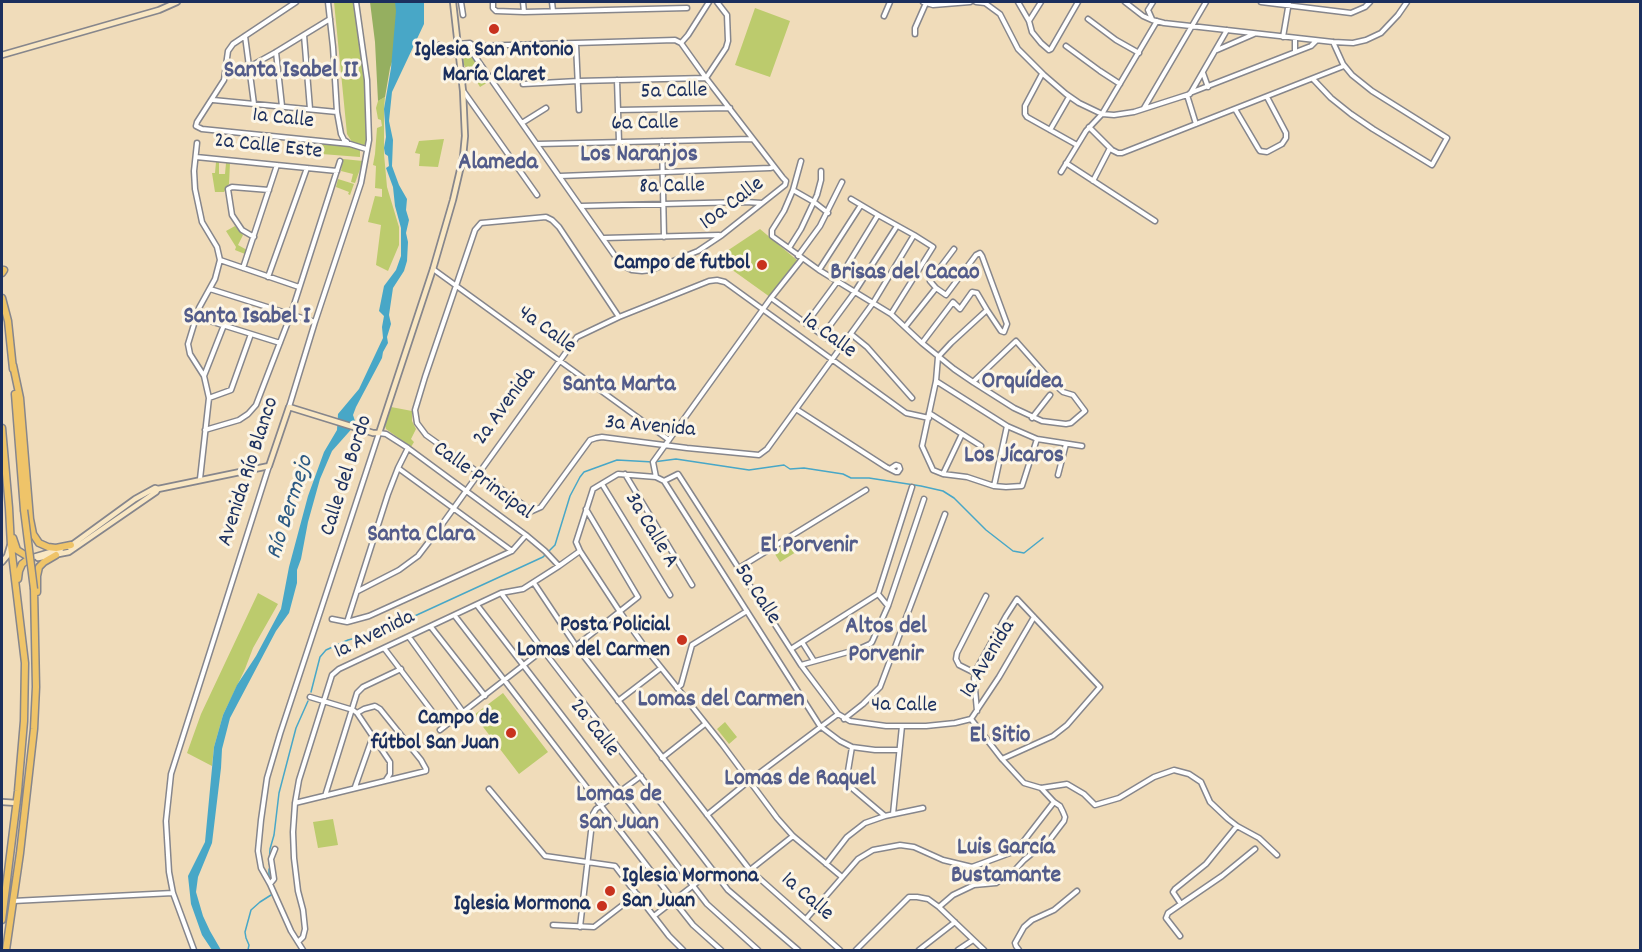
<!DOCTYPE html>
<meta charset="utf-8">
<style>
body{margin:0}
#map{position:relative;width:1642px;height:952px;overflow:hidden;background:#f0dcba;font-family:Dekko,sans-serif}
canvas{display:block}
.frame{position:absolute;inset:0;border:3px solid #1b2f5e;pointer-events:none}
</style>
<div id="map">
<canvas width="1642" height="952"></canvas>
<div class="frame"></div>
</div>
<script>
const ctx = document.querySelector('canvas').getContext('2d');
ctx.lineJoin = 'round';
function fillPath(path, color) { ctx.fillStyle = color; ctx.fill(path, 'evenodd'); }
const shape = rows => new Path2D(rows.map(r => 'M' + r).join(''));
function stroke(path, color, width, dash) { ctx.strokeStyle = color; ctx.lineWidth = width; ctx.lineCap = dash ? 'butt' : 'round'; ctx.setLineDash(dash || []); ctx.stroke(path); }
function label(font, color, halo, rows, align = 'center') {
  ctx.font = font + ' Dekko,sans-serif'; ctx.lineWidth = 6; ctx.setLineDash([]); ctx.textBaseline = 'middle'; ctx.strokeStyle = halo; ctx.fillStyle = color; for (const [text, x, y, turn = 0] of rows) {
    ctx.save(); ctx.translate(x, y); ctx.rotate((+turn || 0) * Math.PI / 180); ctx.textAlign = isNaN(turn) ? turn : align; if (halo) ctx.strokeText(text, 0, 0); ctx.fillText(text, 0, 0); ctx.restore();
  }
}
const green = shape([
 [334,2,356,2,362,60,365,80,367,141,363,147,352,142,347,134],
 [755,8,790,21,770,77,735,65],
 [470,49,480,65,469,72,464,65,462,50],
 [480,66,490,81,480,87,471,72],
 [385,97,384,109,384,154,387,187,399,227,399,245,388,271,376,265,381,225,368,222,375,196,382,197,382,189,375,188,376,166,373,165,375,154,377,128,382,126,381,120,378,119,376,108,378,101],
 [444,139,438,167,419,166,420,154,415,153,419,141],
 [300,141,345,145,360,149,360,157,296,152],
 [343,159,363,161,355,183,351,182,353,174,341,171],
 [216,162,219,162,219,174,225,174,226,163,230,163,229,184,224,192,215,192,212,173,215,173],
 [338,179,354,184,350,195,348,194,349,192,336,187],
 [235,226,243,235,238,245,247,250,245,254,235,250,236,247,226,231],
 [760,229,798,261,770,297,731,269,721,255],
 [391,407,412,411,412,421,416,429,411,439,414,442,411,447,386,429,385,426],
 [789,541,796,552,780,562,773,551],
 [258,593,278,604,253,648,245,669,223,715,214,747,212,766,187,753,201,714],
 [503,693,548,752,519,774,474,715],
 [725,722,737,737,729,744,717,729],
 [333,819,338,845,318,848,313,822]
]);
const forest = shape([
 [370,2,409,2,403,29,390,68,385,97,378,101,375,42]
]);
const water = shape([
 [395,2,424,2,424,24,392,92,389,121,393,140,392,166,399,185,407,199,406,210,409,220,406,233,408,242,407,261,404,271,393,288,389,315,391,324,387,337,388,343,383,352,382,358,356,407,353,415,356,424,332,451,320,479,308,522,301,559,297,570,297,583,289,613,276,631,230,718,222,749,221,768,212,843,198,877,196,892,203,916,210,931,221,950,212,950,202,935,191,904,188,876,205,842,214,747,223,715,237,685,256,656,281,609,289,567,308,496,324,452,337,430,338,414,359,389,383,338,382,327,384,316,379,311,384,286,396,270,401,256,401,228,395,206,393,187,386,168,389,166,388,156,385,154,384,148,386,137,384,109,391,68,396,11]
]);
const stream = shape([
 [311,692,320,657,326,650,348,640,382,631,543,557,555,545,570,496,580,477,584,472,617,460,653,462,676,459,749,470,784,465,790,469,804,468,843,474,851,478,869,478,921,486,943,491,954,498,986,530,1013,551,1024,553,1043,538],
 [269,864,270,849,274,835,279,793,296,728,308,701],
 [269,869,269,878],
 [248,950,249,945,246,938,245,932,251,910,260,902,271,895]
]);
const street = shape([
 [296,2,233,44,228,51,224,80,197,122,196,126,202,129,350,144,366,149],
 [328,2,333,47,337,112,341,134,344,140,347,142],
 [461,2,463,15],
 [493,2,493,8,496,11,524,12,687,8],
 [523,2,524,12],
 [552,2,553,11],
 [923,2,933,5,970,2],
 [976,2,985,3,1000,14,1018,49,1044,75,1066,94,1079,103,1102,114,1114,115,1134,112,1190,94,1227,30],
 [1018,2,1029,21,1032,32,1041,43,1049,50,1051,49,1078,2],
 [1125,2,1143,16,1152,20,1164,23,1333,42,1353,43,1366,40,1381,33,1398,15,1407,2],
 [1261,2,1351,13,1365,7,1370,2],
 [884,16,890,2],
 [1088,19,1116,40,1139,53],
 [1152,19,1148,10,1153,2],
 [1029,21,1041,2],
 [915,34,915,28,926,3],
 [304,35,310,109],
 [245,36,254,104],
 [1283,37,1289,2],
 [681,43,688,35,709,2],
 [457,44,470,43,474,46],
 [576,44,579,110],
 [439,45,441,54,458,54],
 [475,46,474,55,615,256,624,266,632,270,642,271,651,270,698,251,722,235,785,185,786,181,783,178,706,78,681,43],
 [1066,46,1100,71,1120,84],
 [458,49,470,49,475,46,675,40,681,43],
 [1217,50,1254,34],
 [276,52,282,106],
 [1295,52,1295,38],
 [249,67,276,52,330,19],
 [1203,73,1208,87],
 [1042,74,1025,106,1025,114,1027,117,1077,145],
 [1313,79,1331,98,1351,114,1373,129,1432,165,1447,138,1372,91,1352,75,1343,64,1333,42],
 [617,80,619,142],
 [523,84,578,81,706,78,726,48,728,41,727,15,717,2],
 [464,92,537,195],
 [1190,93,1311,46,1316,41],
 [1187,95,1196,124],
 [213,100,337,112],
 [1144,108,1206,2],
 [1235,109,1258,148,1260,151,1267,152,1282,144,1286,138,1286,133,1267,97],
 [618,110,730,108],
 [522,123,546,108],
 [1089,127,1112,150,1118,153,1122,153,1344,66],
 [1050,130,1069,97],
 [662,141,664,237],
 [197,143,194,171,195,189,202,222,217,247,220,260,215,279,199,308,188,344,190,354,204,376,209,398,200,479],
 [538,144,752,139],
 [196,157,337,171],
 [801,161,793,190,784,211,772,230,772,236,819,270,891,314,922,343,954,369,973,382,1014,408,1042,421,1066,424,1071,423,1085,411,1073,395,1063,392,1054,384,1016,341,973,382],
 [1066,163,1155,221],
 [1061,172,1086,131,1102,114,1157,21],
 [560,176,770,168,774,167],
 [1093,181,1110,148],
 [793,190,814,202,828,213],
 [851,199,878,215,914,235,933,247,891,314],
 [581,206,745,202,762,203],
 [254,237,242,230,232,215,228,189,232,187,269,190],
 [604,238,719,235],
 [789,248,801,229,817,195,821,180,821,171],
 [798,256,820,226,842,182],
 [220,260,299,287],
 [243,268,277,165],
 [433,269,669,440],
 [819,270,861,205],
 [268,277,307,168],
 [936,288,946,295,976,255,980,253,982,256,1007,324,1004,332,1001,331,987,310],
 [210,289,315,322],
 [771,298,840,348],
 [197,317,280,343],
 [619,317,559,227,552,220,546,217,481,223,475,230,425,377,415,410,417,423,426,435,532,511,541,507,590,440,596,438,602,437,687,448,759,455,767,449,873,303,914,235],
 [806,324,837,282,878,215],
 [905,327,936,288,930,281,954,249],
 [851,334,867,347,912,398],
 [823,335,854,293,897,226],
 [922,343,953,302,960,309,972,292,977,293,987,310,951,343,938,357,936,381,922,446,933,470,943,474,967,477,994,486,1006,487,1022,486,1037,439],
 [204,376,224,325],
 [936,381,1007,426,1037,439,1082,446],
 [209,398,231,390,251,334],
 [289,407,315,322,361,183,369,140,367,80,356,2],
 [796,409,886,467,896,472,898,472,900,469,899,466,896,465,890,469],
 [929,413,981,446],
 [1032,418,1050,395],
 [205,430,239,420,248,414,256,405,291,314,340,161],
 [398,468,512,551],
 [625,474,692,585],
 [943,474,962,434],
 [1058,475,1066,444],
 [656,477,653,462,771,298,802,259],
 [664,481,656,477,618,474,593,489,576,542,580,551,620,612,647,650,722,744,777,818,793,836,842,877],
 [664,481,678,474,801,665,838,714,850,721,886,726,926,726,955,723,971,719],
 [664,481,820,726,840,741,852,747,875,750,899,750],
 [602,484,670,595],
 [994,486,1007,426],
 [739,568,866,490],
 [534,583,576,646,750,870,840,950],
 [358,591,399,570,418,556,438,530,577,337,619,317,709,281,717,280,725,282,906,413,929,418],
 [501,593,543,650,728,890,798,950],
 [878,594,888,606],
 [477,605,707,904,758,950],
 [455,616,674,901,693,925,721,950],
 [332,619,347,622,369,616,512,551,526,535],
 [347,622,388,494,398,468,408,448],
 [431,627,485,696],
 [409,637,463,712],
 [802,642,814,661],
 [576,646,638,597,586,509],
 [384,648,444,727],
 [791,649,878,594,912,487],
 [801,665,859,649,870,644,872,642,888,606,924,499],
 [975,673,959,665,956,659,957,653,986,596],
 [677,688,681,685,692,645,747,611],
 [310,697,353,710,357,713,390,762,390,774,386,780],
 [618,701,661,668],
 [977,711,974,678,976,670,1006,616,1017,599,1100,687,1067,725,1053,736,1002,759],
 [844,719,863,704,880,687,945,514],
 [971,719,1002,759,1024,783,1041,788,1067,784,1084,794,1095,805,1119,798,1154,777,1174,770,1189,774,1201,782,1210,802,1228,819,1237,826,1206,864,1175,889,1173,892,1181,904,1168,913,1166,918,1180,936],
 [971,719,999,677,1034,617],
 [440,730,543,650],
 [852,747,847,777,849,784,853,789,885,816],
 [662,758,705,724],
 [355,787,373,736],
 [489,789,545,856,615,866,669,936,683,950],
 [325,796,357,693,363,687,401,669],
 [295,803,426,771,426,769,421,760,380,709,375,706,364,709,357,713],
 [893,814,902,726],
 [707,815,750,780,838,714],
 [1237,826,1259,838,1277,855],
 [826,864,847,837,865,823,885,816,923,808],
 [750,870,793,836],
 [270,884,274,879,271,859,275,849],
 [13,901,173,893],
 [1181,904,1222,876,1255,849],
 [939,907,953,895,974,885,996,883,1014,871,1024,860,1051,838,1064,821,1065,817,1063,812,1060,806,1054,802],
 [654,916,713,870],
 [806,919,858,859,873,850,900,845,914,847,943,860,972,867,1010,853,1023,842,1054,802,1041,788],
 [553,925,594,927,637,894],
 [580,927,593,814,596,809,641,776],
 [298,942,303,937,305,929,303,910,298,891,294,858,293,832,295,803,299,780,332,675,339,669,501,593,523,589,559,566,580,551],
 [194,950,173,893,169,872,166,821,171,774,269,466],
 [303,950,291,931,270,884,261,868,258,851,261,820,267,778,280,734,379,433,386,434,408,448,526,535,545,551,559,566],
 [856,950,909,897,917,897,928,899,939,907,984,950],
 [919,950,955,922],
 [958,950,973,940],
 [1019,950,1016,946,1015,943,1024,927,1032,920,1054,910,1077,891]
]);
const secondary = shape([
 [2,55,159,10,177,2],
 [69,547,135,499,155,488,158,489,269,466,289,407,373,433,379,433,433,269,453,200,463,157,465,136,463,91,453,2],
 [30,558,61,549],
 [38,558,69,552,156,492,158,489],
 [2,562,7,556,10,546],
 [2,802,17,803]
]);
const highway = shape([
 [2,273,4,270],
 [2,298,8,321,13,369],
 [13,365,20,398,30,519,33,534,39,543,48,547,56,548,71,545],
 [15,394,24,510],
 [2,428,9,508,11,546,25,663,24,721,18,791,2,920],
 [13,538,17,550,30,558,22,564,19,571,18,579],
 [37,592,37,576,39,567,44,562,56,555],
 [6,950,20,853,34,729,36,687,34,589]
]);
const highwayBridge = shape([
 [24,510,34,589]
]);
const markers = [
 [494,29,6,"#c8321e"],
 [762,265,6,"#c8321e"],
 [682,640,6,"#c8321e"],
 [511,733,6,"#c8321e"],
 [610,891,6,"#c8321e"],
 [602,906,6,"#c8321e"]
];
const poiNames = [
 ["Iglesia San Antonio",494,52,"center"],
 ["María Claret",494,77,"center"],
 ["Campo de futbol",750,265],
 ["Posta Policial",670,627],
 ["Lomas del Carmen",670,652],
 ["Campo de",499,720],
 ["fútbol San Juan",499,745],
 ["Iglesia Mormona",622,878,"left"],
 ["San Juan",622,903,"left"],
 ["Iglesia Mormona",590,906]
];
const streetNames = [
 ["5a Calle",674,93,-1],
 ["1a Calle",283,120,6],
 ["6a Calle",645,125,-1],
 ["2a Calle Este",268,148,6],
 ["8a Calle",672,188,-1],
 ["10a Calle",733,205,-37],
 ["4a Calle",546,331,36],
 ["1a Calle",828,337,36],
 ["2a Avenida",506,407,-54],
 ["3a Avenida",650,428,5],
 ["Avenida Río Blanco",250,472,-72],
 ["Calle del Bordo",348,476,-72],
 ["Calle Principal",482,482,36],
 ["3a Calle A",650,531,59],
 ["5a Calle",756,595,57],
 ["1a Avenida",375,636,-26],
 ["1a Avenida",989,660,-59],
 ["4a Calle",904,707,1],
 ["2a Calle",593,729,52],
 ["1a Calle",806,898,41]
];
const neighbourhoodNames = [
 ["Santa Isabel II",291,73],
 ["Los Naranjos",639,157],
 ["Alameda",498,165],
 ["Brisas del Cacao",905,275],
 ["Santa Isabel I",247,319],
 ["Orquídea",1022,384],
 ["Santa Marta",619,387],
 ["Los Jícaros",1014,458],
 ["Santa Clara",421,537],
 ["El Porvenir",809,548],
 ["Altos del",886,629],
 ["Porvenir",886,657],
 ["Lomas del Carmen",721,702],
 ["El Sitio",1000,738],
 ["Lomas de Raquel",800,781],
 ["Lomas de",619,797],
 ["San Juan",619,825],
 ["Luis García",1006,850],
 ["Bustamante",1006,878]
];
const waterNames = [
 ["Río Bermejo",292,508,-72]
];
fillPath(green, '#bccb6d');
fillPath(forest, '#95af60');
fillPath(water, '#48a7c7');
stroke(stream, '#48a7c7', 1.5);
stroke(street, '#86868c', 7);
stroke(secondary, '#86868c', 8);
stroke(highway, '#86868c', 9);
stroke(street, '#fff', 4);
stroke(secondary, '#f9e7c3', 4.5);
stroke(highway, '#efc469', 6);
stroke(highwayBridge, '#86868c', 9, []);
stroke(highwayBridge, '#efc469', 6);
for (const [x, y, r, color] of markers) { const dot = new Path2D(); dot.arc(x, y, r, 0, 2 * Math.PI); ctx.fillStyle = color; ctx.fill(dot); stroke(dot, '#fcf5e5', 2); }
label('bold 22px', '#1b2f5e', '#fcf5e5', poiNames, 'right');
label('22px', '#1b2f5e', '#fcf5e5', streetNames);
label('bold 24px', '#535c8a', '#fcf5e5', neighbourhoodNames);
label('italic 24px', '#2b5983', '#fcf5e5', waterNames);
</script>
